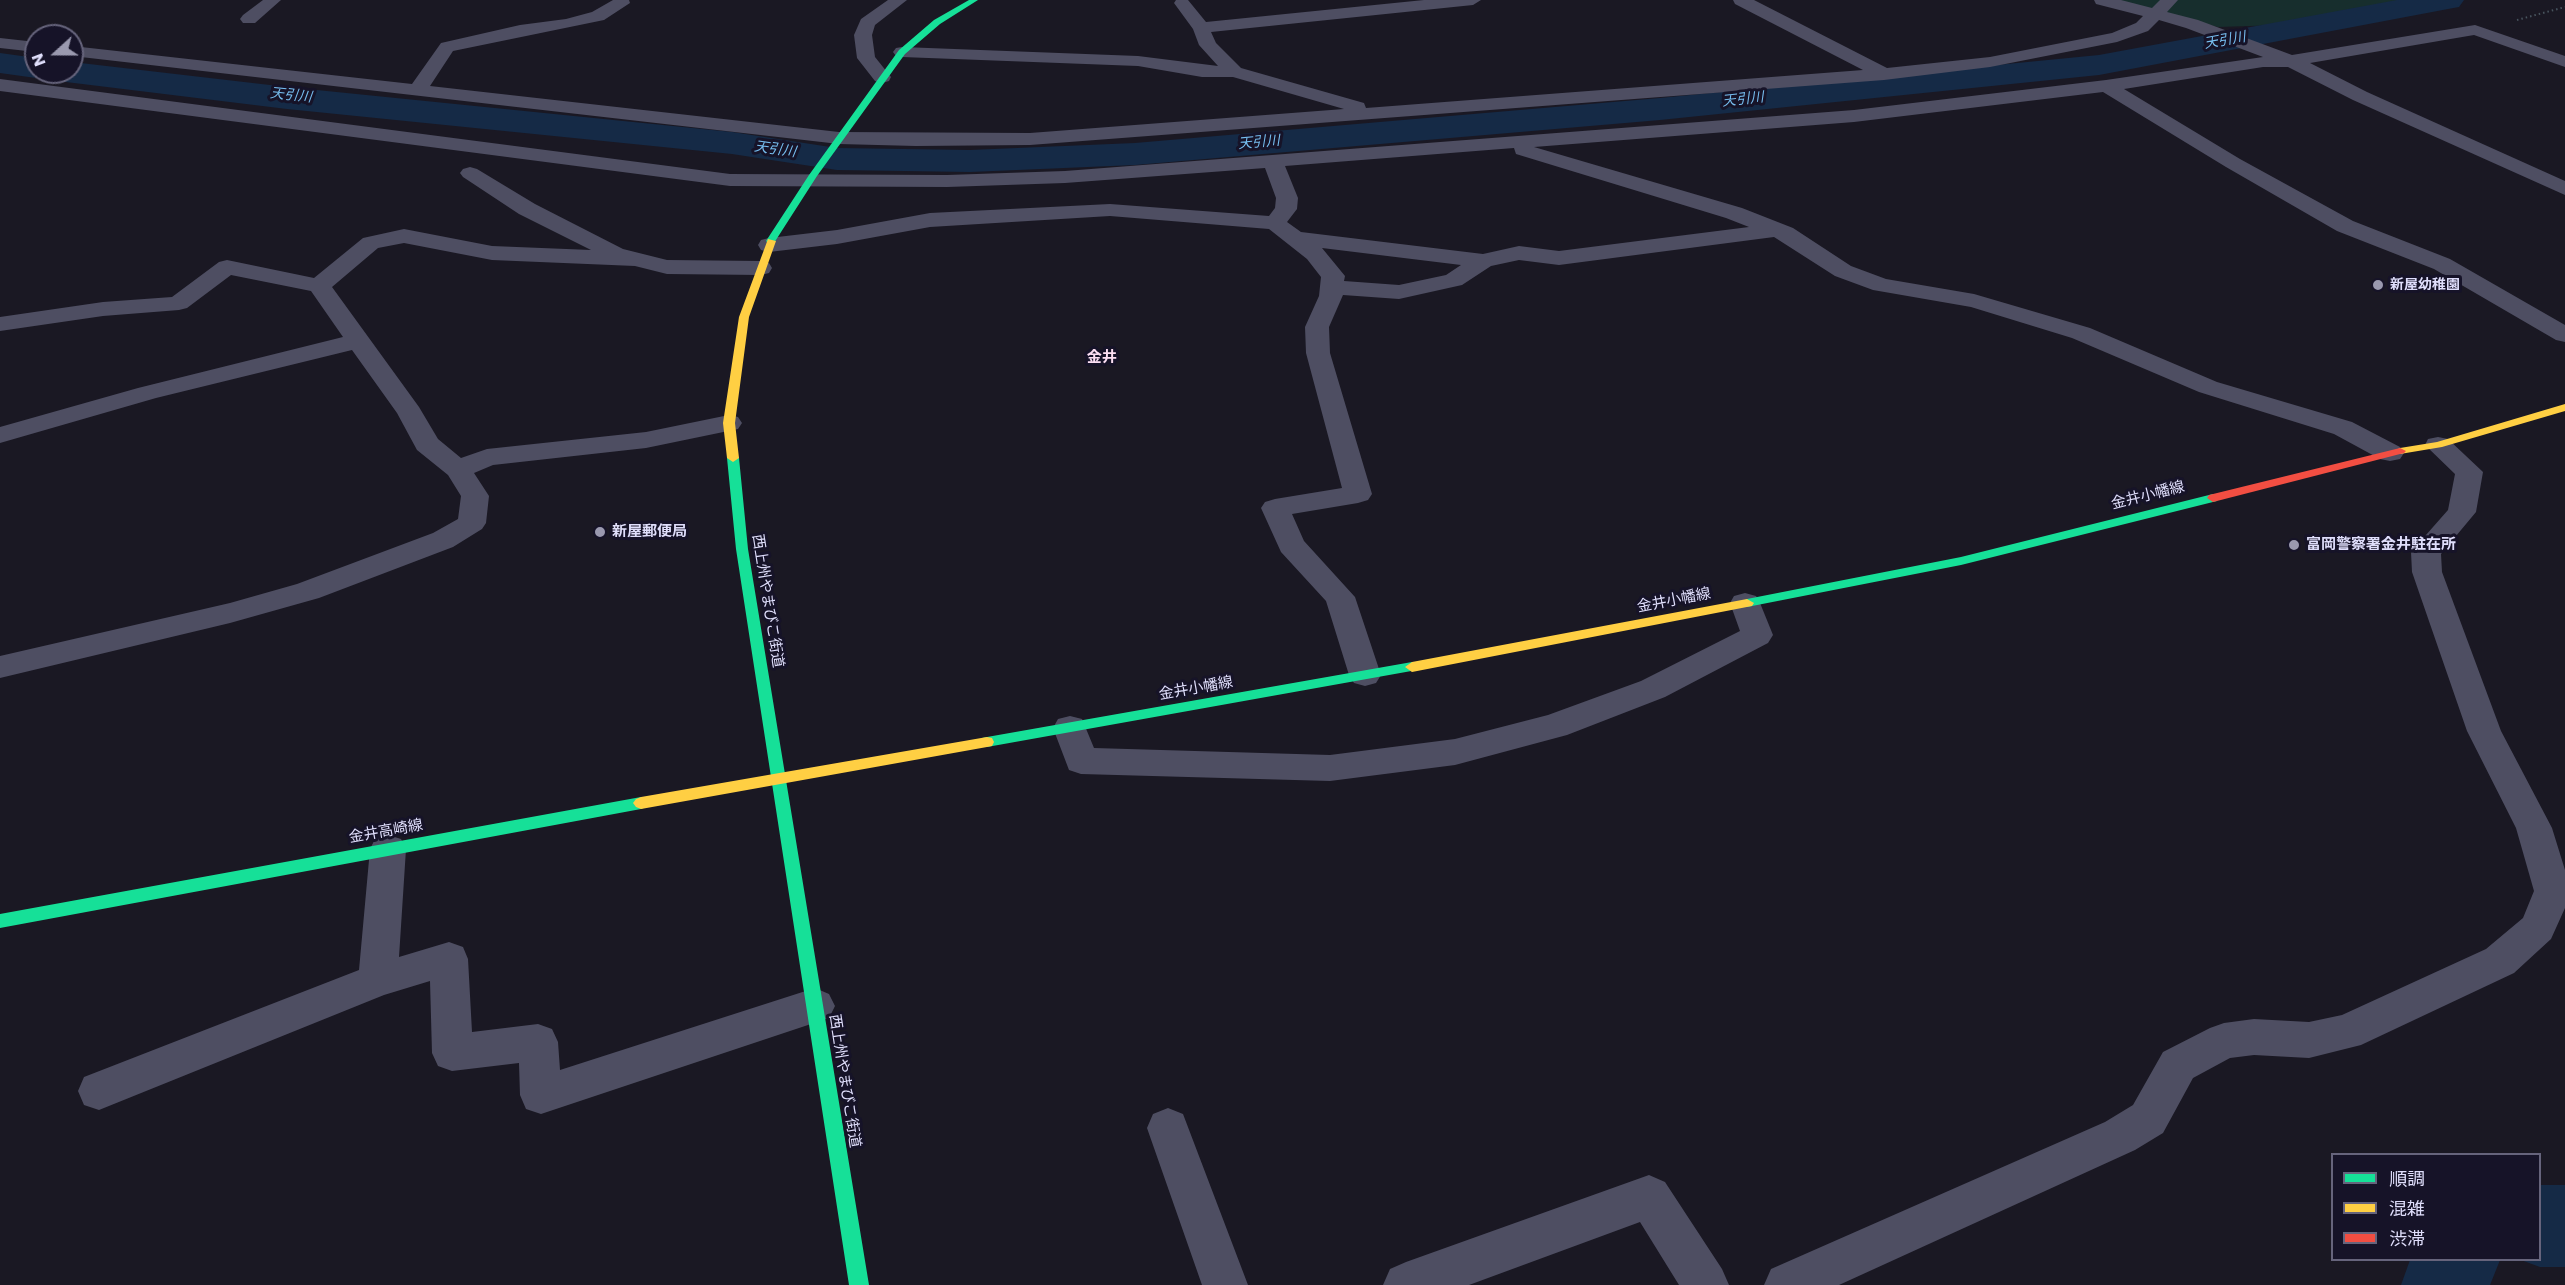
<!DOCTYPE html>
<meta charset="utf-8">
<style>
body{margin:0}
#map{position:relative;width:2565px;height:1285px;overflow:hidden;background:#1a1823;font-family:Poppins,"Noto Sans JP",sans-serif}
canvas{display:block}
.legend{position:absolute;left:2331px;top:1153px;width:210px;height:108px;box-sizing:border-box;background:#161328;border:2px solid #66647c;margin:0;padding:8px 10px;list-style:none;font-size:18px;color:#dfdefb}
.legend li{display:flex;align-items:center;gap:12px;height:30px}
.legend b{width:30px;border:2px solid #66647c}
.north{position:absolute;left:24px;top:24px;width:60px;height:60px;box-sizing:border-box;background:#161328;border:2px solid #66647c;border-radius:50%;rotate:249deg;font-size:16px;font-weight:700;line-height:24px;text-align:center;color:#dfdefb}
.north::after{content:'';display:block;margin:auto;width:21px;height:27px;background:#9a99af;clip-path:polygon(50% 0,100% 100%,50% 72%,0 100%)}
</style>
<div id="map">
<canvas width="2565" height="1285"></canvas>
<ul class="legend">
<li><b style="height:8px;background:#16e098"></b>順調</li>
<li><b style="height:8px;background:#ffcf43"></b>混雑</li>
<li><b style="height:8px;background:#f24e42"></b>渋滞</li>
</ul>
<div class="north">N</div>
</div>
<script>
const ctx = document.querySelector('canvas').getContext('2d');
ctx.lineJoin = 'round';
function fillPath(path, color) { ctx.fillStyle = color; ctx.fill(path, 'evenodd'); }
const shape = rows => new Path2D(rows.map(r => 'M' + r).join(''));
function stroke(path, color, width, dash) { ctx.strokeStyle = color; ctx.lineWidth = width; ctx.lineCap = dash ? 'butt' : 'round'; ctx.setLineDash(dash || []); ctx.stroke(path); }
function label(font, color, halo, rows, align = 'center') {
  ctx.font = font + ' Poppins,"Noto Sans JP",sans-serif'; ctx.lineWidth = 6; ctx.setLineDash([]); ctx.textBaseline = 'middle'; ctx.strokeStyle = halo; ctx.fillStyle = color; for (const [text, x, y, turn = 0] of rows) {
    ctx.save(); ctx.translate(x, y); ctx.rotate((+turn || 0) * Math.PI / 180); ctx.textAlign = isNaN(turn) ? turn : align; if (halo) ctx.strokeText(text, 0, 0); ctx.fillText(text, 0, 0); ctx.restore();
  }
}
const green = shape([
 [2114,0,2405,0,2282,25,2218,27]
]);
const river = shape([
 [2397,0,2464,0,2459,7,2448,9,2099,75,1660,120,1135,165,970,172,837,170,732,154,287,109,66,82,54,79,50,73,36,78,0,73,0,53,36,58,36,72,72,72,72,62,287,87,732,132,837,148,970,150,1135,143,1660,98,2099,55,2397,0],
 [2540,1185,2565,1185,2565,1267,2540,1267,2521,1260,2540,1260,2540,1185],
 [2410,1260,2500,1260,2490,1285,2401,1285,2410,1260]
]);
const path = shape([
 [2517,20,2565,7]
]);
const street = shape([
 [263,0,281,0,255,23,243,23,240,19,243,15,263,0],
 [613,0,629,0,630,3,604,20,453,51,430,86,839,132,1030,133,1344,109,1233,77,1202,77,1138,66,902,57,896,56,893,52,896,48,902,47,1138,56,1218,66,1199,45,1193,29,1174,3,1176,0,1188,0,1206,22,1424,0,1481,0,1473,5,1211,32,1216,43,1241,68,1364,103,1366,108,1863,70,1735,4,1733,0,1754,0,1887,68,1990,57,2112,33,2136,23,2143,16,2096,4,2094,0,2121,0,2152,8,2160,0,2178,0,2167,12,2198,20,2292,55,2475,25,2565,56,2565,67,2474,35,2310,63,2367,92,2565,181,2565,195,2353,100,2288,67,2263,67,2124,89,2240,159,2353,221,2450,259,2565,325,2565,342,2556,340,2434,269,2337,231,2226,167,2103,92,1854,122,1534,147,1742,208,1793,228,1851,266,1886,279,1974,294,2090,328,2217,382,2352,422,2400,447,2404,453,2400,459,2390,461,2380,459,2334,434,2199,392,2072,338,1971,307,1873,290,1835,276,1774,237,1559,265,1519,260,1491,266,1462,285,1399,299,1343,295,1329,327,1330,353,1372,494,1368,500,1358,503,1292,514,1304,541,1355,597,1381,675,1376,683,1365,686,1354,683,1349,675,1326,601,1281,552,1261,508,1265,502,1275,499,1342,488,1306,353,1305,327,1319,296,1321,277,1307,259,1269,229,1110,216,930,227,837,244,769,252,761,250,758,245,761,240,769,238,837,230,930,213,1110,204,1269,216,1275,208,1276,198,1265,168,1065,183,947,187,730,186,0,91,0,79,730,174,947,175,1065,171,1854,110,2106,80,2263,57,2186,28,2159,20,2148,31,2117,42,1990,67,1884,80,1030,145,916,146,839,144,72,56,72,46,412,84,441,43,520,25,566,19,592,12,613,0],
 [1514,148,1516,154,1726,218,1749,227,1559,251,1519,246,1483,254,1301,232,1287,222,1297,209,1298,198,1285,166,1514,148],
 [1322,248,1461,265,1446,275,1399,285,1344,281,1345,276,1322,248],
 [888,0,907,0,875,25,872,35,875,57,891,77,889,81,882,83,875,81,857,58,854,35,861,19,888,0],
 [0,38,36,42,36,52,0,48,0,38],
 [470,167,477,169,535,204,623,249,667,260,761,261,769,263,772,268,769,273,761,275,667,274,635,266,492,260,404,243,378,248,332,287,419,407,438,439,461,458,487,449,646,432,729,415,738,417,742,423,738,429,646,448,493,465,474,473,489,496,486,523,482,529,453,547,319,598,230,623,0,678,0,656,230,603,297,584,433,533,458,519,461,496,448,475,417,450,397,413,352,350,156,398,0,443,0,427,138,388,343,337,311,291,231,275,187,308,179,310,103,316,0,331,0,317,103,302,172,297,219,262,227,260,314,278,363,238,404,229,492,246,591,250,519,214,463,177,460,173,463,169,470,167],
 [2438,437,2448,439,2483,472,2476,512,2441,554,2442,572,2501,731,2552,828,2565,870,2565,908,2551,939,2514,973,2361,1045,2309,1058,2254,1055,2230,1058,2193,1078,2163,1133,2135,1150,1839,1285,1764,1285,1771,1269,2105,1122,2133,1105,2163,1052,2210,1028,2224,1023,2254,1019,2309,1022,2342,1015,2486,949,2523,918,2534,891,2516,828,2467,731,2412,572,2411,552,2448,510,2455,474,2425,445,2428,439,2438,437],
 [1745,593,1756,596,1760,603,1773,635,1768,643,1665,697,1567,735,1455,765,1330,781,1081,774,1069,770,1053,728,1058,719,1070,716,1082,719,1094,748,1330,755,1455,739,1548,715,1641,681,1740,631,1730,603,1734,596,1745,593],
 [388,835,401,839,406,849,399,957,449,942,463,947,468,959,472,1032,538,1024,552,1029,558,1042,560,1070,815,988,829,994,835,1006,829,1018,541,1114,526,1109,520,1095,519,1063,452,1071,438,1066,432,1053,430,981,384,995,99,1110,84,1105,78,1091,84,1077,359,970,370,849,375,839,388,835],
 [1168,1108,1183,1114,1248,1285,1202,1285,1147,1128,1153,1114,1168,1108],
 [1649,1175,1665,1182,1722,1269,1729,1285,1679,1285,1640,1222,1469,1285,1383,1285,1390,1269,1406,1262,1649,1175]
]);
const fast = shape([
 [969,0,978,0,940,24,905,54,817,176,774,243,768,243,766,241,809,175,899,50,934,20,969,0],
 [733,454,739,458,748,549,869,1285,849,1285,736,549,727,458,733,454],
 [2213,494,2219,498,2217,501,1961,565,1747,607,1740,603,1747,599,1961,557,2213,494],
 [1412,662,1417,664,1419,667,1417,670,987,747,982,746,980,742,982,738,987,737,1412,662],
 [641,797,646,799,649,803,646,807,641,809,0,928,0,914,641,797]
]);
const slow = shape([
 [768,239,776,241,749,317,735,423,739,458,733,462,727,458,723,423,739,317,768,239],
 [2565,404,2565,411,2442,447,2400,454,2394,451,2400,448,2437,442,2565,404],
 [1747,599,1754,603,1752,606,1412,672,1405,667,1412,662,1747,599],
 [987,737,992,738,994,742,992,746,987,747,641,809,636,807,633,803,636,799,641,797,987,737]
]);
const jam = shape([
 [2400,448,2406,451,2404,453,2213,502,2207,498,2209,495,2400,448]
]);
const markers = [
 [2378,285,6,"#9a99af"],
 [600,532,6,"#9a99af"],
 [2294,545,6,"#9a99af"]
];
const farWaternames = [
 ["天引川",2225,41,-10],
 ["天引川",291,96,6],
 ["天引川",1743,100,-6],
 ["天引川",1259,143,-5],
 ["天引川",775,150,8]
];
const farPoinames = [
 ["新屋幼稚園",2390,285]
];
const farQuarternames = [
 ["金井",1102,358]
];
const streetNames = [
 ["金井小幡線",2148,496,-14],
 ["西上州やまびこ街道",767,601,81],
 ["金井小幡線",1674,601,-11],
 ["金井小幡線",1196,689,-10],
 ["金井高崎線",386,832,-10],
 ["西上州やまびこ街道",844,1081,81]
];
const poiNames = [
 ["新屋郵便局",612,532],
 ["富岡警察署金井駐在所",2306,545]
];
fillPath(green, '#172e2d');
fillPath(river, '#152a46');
stroke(path, '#48545e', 2, [1.5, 3]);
fillPath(street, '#4e4e62');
fillPath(fast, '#16e098');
fillPath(slow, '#ffcf43');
fillPath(jam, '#f24e42');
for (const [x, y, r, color] of markers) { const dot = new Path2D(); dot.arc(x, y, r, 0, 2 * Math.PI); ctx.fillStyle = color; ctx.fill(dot); stroke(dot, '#161328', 2); }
label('italic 14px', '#77bef0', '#161328', farWaternames);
label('bold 14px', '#dfdefb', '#161328', farPoinames, 'left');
label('bold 15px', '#fcdff3', '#161328', farQuarternames);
label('15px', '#dfdefb', '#161328', streetNames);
label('bold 15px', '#dfdefb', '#161328', poiNames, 'left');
</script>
